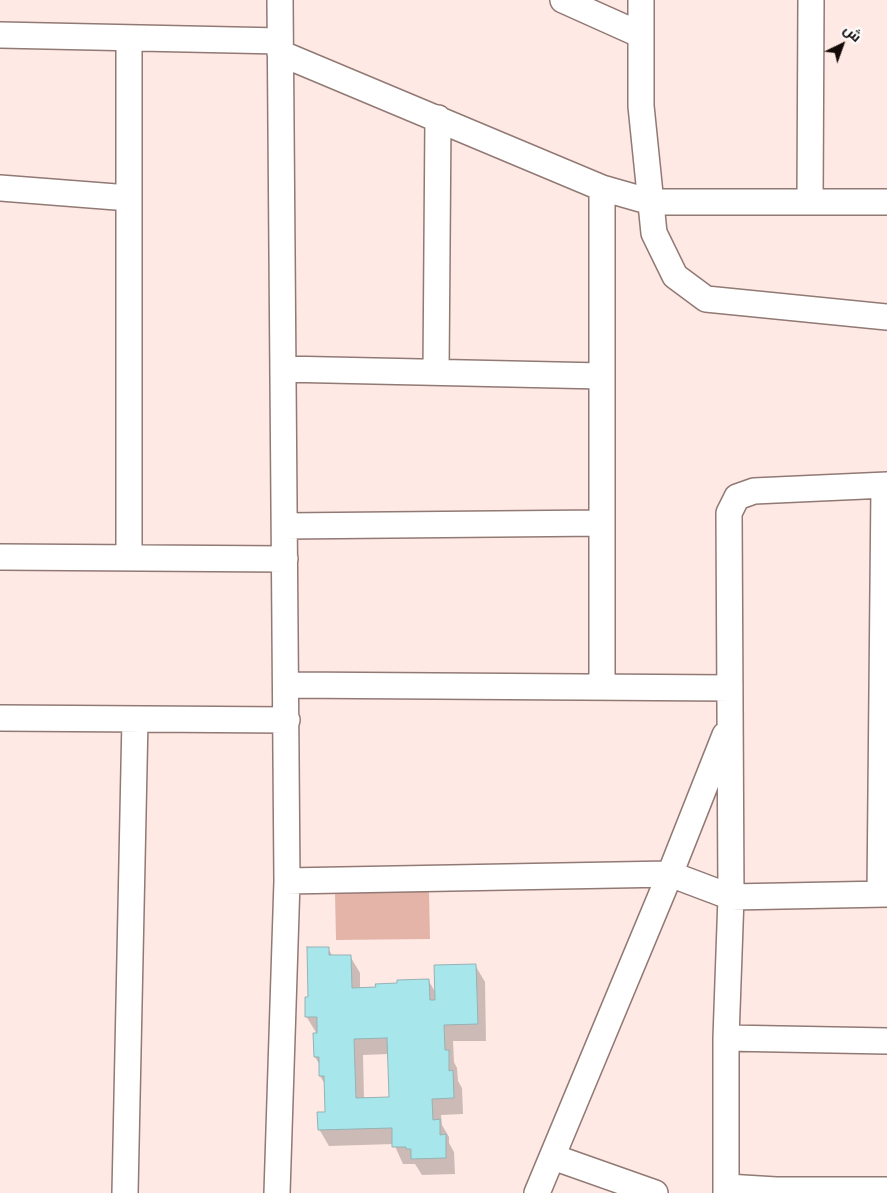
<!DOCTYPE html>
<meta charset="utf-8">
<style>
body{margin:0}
#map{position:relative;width:887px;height:1193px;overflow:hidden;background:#ffe9e4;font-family:"Alegreya Sans",Cairo,sans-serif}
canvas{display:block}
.north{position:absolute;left:817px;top:20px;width:50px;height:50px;-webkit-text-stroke:4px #fcfcfc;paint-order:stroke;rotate:42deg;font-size:14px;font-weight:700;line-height:20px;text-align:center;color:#130a08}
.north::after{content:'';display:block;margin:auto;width:18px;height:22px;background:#130a08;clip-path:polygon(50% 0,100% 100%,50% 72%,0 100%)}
</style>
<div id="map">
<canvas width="887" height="1193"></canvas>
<div class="north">ش</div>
</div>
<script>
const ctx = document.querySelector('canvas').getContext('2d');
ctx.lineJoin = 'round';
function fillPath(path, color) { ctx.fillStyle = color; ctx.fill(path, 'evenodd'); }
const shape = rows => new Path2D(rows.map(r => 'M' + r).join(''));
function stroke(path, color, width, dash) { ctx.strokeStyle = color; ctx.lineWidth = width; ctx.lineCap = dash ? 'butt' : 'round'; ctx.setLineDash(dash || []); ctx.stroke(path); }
const green = shape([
 [429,891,430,939,336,940,335,893]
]);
const shadow = shape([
 [328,948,333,957,350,956,360,973,360,989,428,980,436,993,475,965,485,982,486,1041,453,1041,454,1062,457,1068,458,1081,462,1088,463,1114,441,1115,442,1125,449,1137,449,1143,454,1152,455,1174,422,1175,415,1164,403,1164,394,1144,329,1146,319,1129,326,1113,325,1084,320,1076,320,1065,315,1057,317,1034,306,1016,309,999],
 [389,1054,390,1098,364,1099,363,1055]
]);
const building = shape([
 [307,947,329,947,329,955,351,955,352,988,376,987,375,984,397,983,397,980,429,979,430,1000,435,1000,434,965,476,964,478,1024,444,1025,445,1050,449,1050,449,1071,453,1070,454,1098,432,1099,433,1120,440,1119,440,1135,446,1134,446,1158,411,1159,411,1149,406,1149,406,1147,392,1147,392,1128,318,1130,317,1112,325,1112,324,1076,319,1076,319,1057,314,1057,313,1033,317,1033,317,1017,305,1017,305,997,308,997,307,947],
 [387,1038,389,1097,356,1098,354,1039,387,1038]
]);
const minor = shape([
 [563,0,641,35],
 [641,0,641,106,654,233,675,276,706,299,887,317],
 [0,35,280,41],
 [280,53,602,188,651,202,887,202],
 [0,188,129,198],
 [602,188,602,687],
 [810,202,811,0],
 [283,369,602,376],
 [436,372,438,118],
 [285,526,602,523],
 [0,557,285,559],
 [129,558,129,38],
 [286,685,730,688],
 [0,718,287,720],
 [287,881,670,874,731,897,887,894],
 [880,894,884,486],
 [726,1038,887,1041],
 [553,1157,655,1193],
 [727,1187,776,1190,887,1190],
 [125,1193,135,719],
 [277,1193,287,881,280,0],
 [537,1193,670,874,725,735],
 [726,1193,726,1038,731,897,729,513,737,497,754,491,887,485]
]);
fillPath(green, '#e4b4a9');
fillPath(shadow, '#0003');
fillPath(building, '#a7e7ec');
stroke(building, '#95b1b3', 1);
stroke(minor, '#917974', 28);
stroke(minor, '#fff', 25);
</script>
